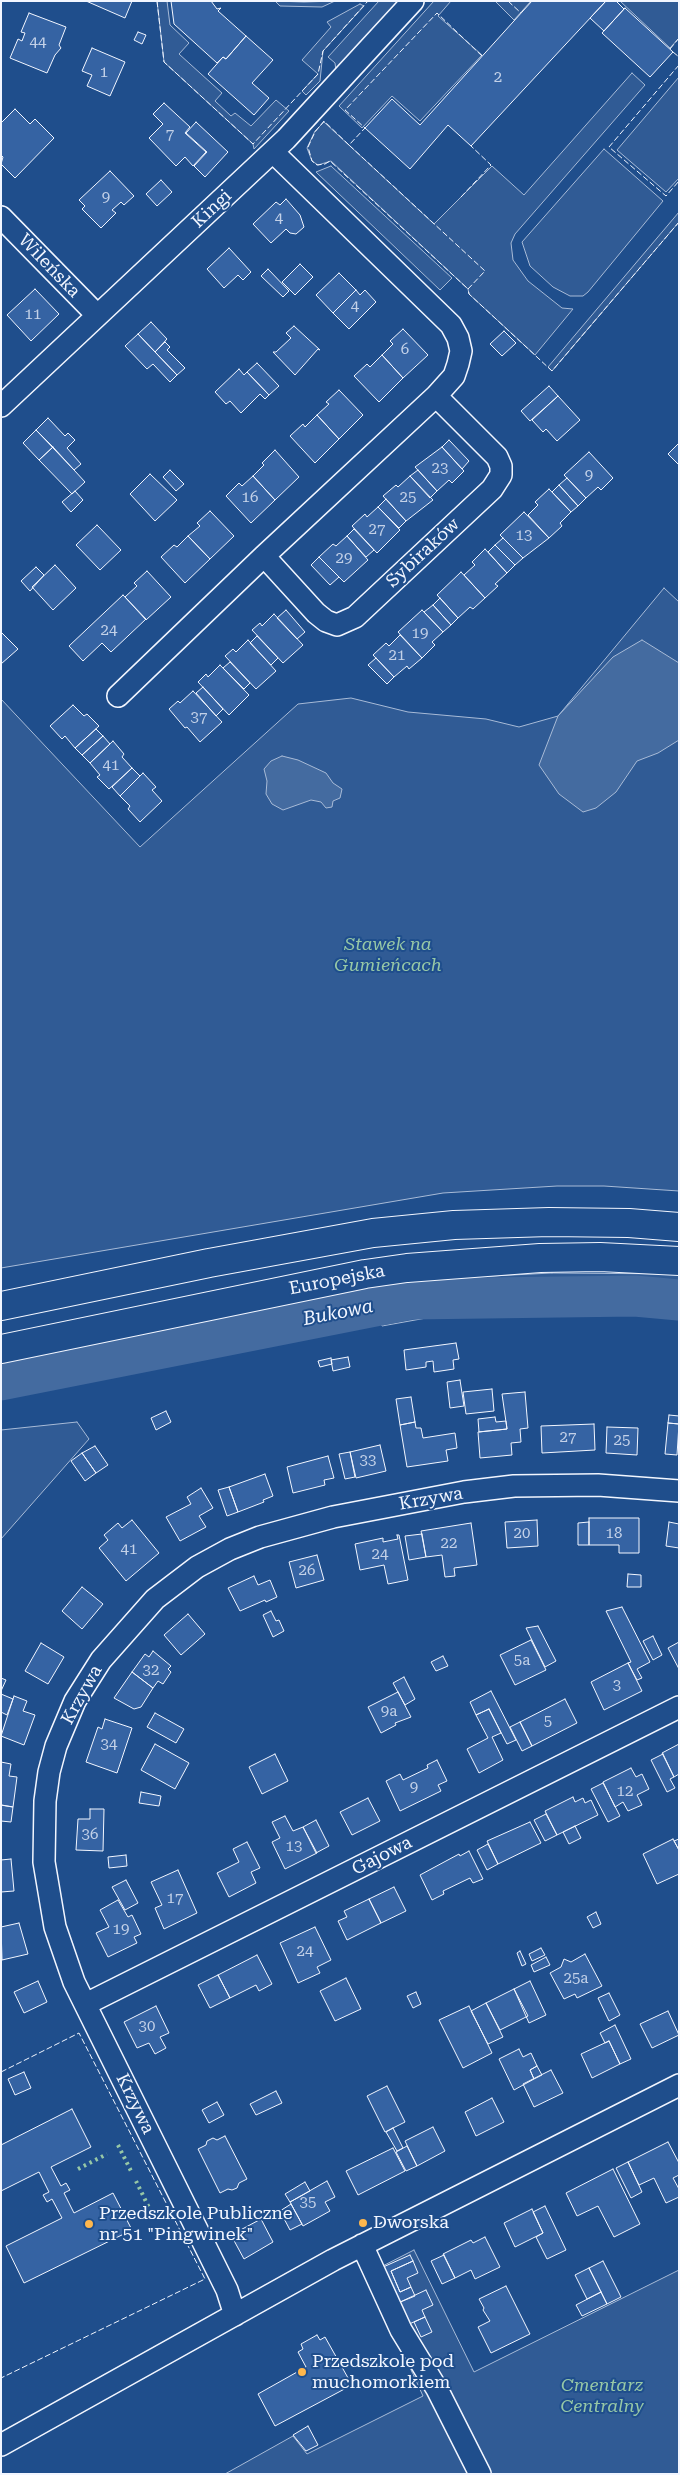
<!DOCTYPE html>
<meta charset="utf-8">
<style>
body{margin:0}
#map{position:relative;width:680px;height:2475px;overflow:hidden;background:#1f4e8c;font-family:"Roboto Serif",serif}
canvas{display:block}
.frame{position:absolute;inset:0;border:2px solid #f2f6ff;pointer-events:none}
</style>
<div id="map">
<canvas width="680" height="2475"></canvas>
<div class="frame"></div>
</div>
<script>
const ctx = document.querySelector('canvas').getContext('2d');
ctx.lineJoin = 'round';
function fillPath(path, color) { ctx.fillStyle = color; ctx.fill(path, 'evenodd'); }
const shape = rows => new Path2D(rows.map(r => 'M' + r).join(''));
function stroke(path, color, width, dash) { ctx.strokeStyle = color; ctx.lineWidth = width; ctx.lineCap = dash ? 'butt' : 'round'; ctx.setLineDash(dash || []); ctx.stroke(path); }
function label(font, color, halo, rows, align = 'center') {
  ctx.font = font + ' "Roboto Serif",serif'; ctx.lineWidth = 4; ctx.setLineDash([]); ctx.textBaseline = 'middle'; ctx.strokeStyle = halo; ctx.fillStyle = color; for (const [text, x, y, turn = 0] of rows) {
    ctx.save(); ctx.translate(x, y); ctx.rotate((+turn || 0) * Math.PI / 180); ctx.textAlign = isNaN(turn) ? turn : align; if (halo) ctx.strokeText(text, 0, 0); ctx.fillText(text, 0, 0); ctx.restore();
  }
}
const built = shape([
 [157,1,167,1,170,25,189,43,179,54,222,93,215,101,231,116,235,113,251,126,276,100,289,111,254,149,253,144,164,62,157,1],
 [275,1,304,2,335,1,322,7,280,6,275,1],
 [379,1,401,1,336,71,335,63,328,57,379,1],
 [434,1,451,1,438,16,482,55,420,121,392,96,362,128,339,106,434,1],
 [495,1,531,1,514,20,495,1],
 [620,1,679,1,679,38,670,48,620,1],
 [360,4,364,6,323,51,320,81,306,95,302,91,318,74,302,60,331,27,327,22,360,4],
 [632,73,645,85,515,234,511,243,513,260,528,281,562,308,573,309,535,355,469,294,468,289,331,161,318,165,312,161,307,148,315,131,324,122,434,224,492,166,524,195,632,73],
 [679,77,679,178,666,192,617,150,679,77],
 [604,149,663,201,588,292,583,296,570,296,553,287,530,266,522,242,604,149],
 [331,166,452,278,440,290,316,172,331,166],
 [679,212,679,222,552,371,548,367,679,212],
 [664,588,679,602,679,1191,604,1186,557,1186,443,1193,1,1268,1,699,140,847,298,704,351,698,408,712,486,719,519,727,558,716,664,588],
 [552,1273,679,1274,679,1318,557,1306,493,1306,382,1326,369,1290,452,1278,552,1273],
 [77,1422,89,1439,1,1539,1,1430,77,1422],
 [414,2250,474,2372,679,2270,679,2474,225,2474,293,2436,307,2454,423,2396,367,2274,414,2250]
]);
const water = shape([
 [642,640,679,663,679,740,658,753,637,761,616,792,596,808,583,812,559,794,539,765,558,716,613,657,642,640],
 [282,756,298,760,326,773,333,783,342,789,340,798,333,801,332,807,326,808,321,802,311,800,283,810,272,804,266,794,267,781,264,769,271,761,282,756]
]);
const river = shape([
 [1,1380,411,1299,635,1296,679,1300]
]);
const building = shape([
 [86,1,132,1,125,18,86,1],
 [171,1,211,1,217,9,221,8,218,11,246,36,226,59,223,57,217,63,174,24,171,1],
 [532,1,606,1,471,146,448,125,410,169,365,128,392,99,420,125,532,1],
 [606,1,616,1,624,9,604,31,590,18,606,1],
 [625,8,673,52,650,77,602,33,625,8],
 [29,13,66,27,59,45,61,48,55,55,47,73,10,58,18,39,22,41,25,33,21,32,29,13],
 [138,32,146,35,142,44,134,40,138,32],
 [246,36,273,60,252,83,269,98,254,115,208,74,223,57,226,59,246,36],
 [92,48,125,62,110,96,87,86,92,75,82,71,92,48],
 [164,103,190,127,185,133,206,152,193,166,185,157,176,166,149,138,163,124,153,114,164,103],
 [15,109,30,124,35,119,54,138,15,178,1,164,3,157,1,155,1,123,15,109],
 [196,122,228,152,205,177,194,166,207,152,186,133,196,122],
 [110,171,134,196,124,205,121,202,112,210,116,213,101,228,82,209,85,206,79,200,110,171],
 [161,180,172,192,157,206,146,194,161,180],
 [286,199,300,215,304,227,296,234,290,233,286,229,271,243,253,224,276,202,280,205,286,199],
 [229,248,251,272,243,280,238,275,224,288,207,269,229,248],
 [300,264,313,277,295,295,282,282,300,264],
 [268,269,289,291,283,297,261,276,268,269],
 [339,273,356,290,333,313,316,295,339,273],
 [35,289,59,314,31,341,7,315,35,289],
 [356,290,360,295,365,290,376,302,349,329,333,313,356,290],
 [151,322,167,339,155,352,138,334,151,322],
 [294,326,320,350,318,349,295,375,273,352,276,352,291,338,286,333,294,326],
 [403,329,428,355,403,378,382,355,393,344,390,341,403,329],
 [504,331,516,343,502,356,490,344,504,331],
 [138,334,177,375,170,382,153,364,147,369,125,346,138,334],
 [165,342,170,347,167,350,185,368,177,375,155,352,165,342],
 [382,355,403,378,379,402,354,376,367,364,370,367,382,355],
 [257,363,279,386,269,395,247,372,257,363],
 [239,369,244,375,247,372,269,395,265,399,260,394,241,413,230,401,226,404,215,392,239,369],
 [549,386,558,396,530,421,521,411,549,386],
 [339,390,363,415,339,439,317,415,329,404,326,402,339,390],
 [558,396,580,420,557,441,546,429,543,432,532,420,558,396],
 [317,415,339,439,315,463,290,436,303,424,305,427,317,415],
 [48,418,65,436,68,433,75,440,67,448,81,464,74,470,36,430,48,418],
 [36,430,53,447,39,460,23,443,36,430],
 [449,440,469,461,462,469,442,447,449,440],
 [679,443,679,465,668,454,679,443],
 [53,447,85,482,72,494,39,460,53,447],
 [442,447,464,471,452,483,449,480,437,491,415,467,442,447],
 [275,450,299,477,275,500,253,476,264,465,262,463,275,450],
 [589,452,613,478,601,490,598,487,586,498,564,475,589,452],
 [170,470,184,484,176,491,163,477,170,470],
 [418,470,437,491,430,498,410,476,418,470],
 [150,474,177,500,155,521,130,494,150,474],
 [253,476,275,500,251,523,226,496,239,483,242,486,253,476],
 [410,476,433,500,406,521,383,496,396,485,398,487,410,476],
 [567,478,586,498,578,506,559,485,567,478],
 [559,485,578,506,571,512,552,492,559,485],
 [549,489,571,512,560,523,562,526,549,538,528,515,538,505,535,502,549,489],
 [75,491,83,500,71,512,62,502,75,491],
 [386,499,406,521,399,528,378,507,386,499],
 [378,507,400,530,377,553,352,526,365,514,367,517,378,507],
 [210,511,234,536,210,559,188,536,200,526,197,523,210,511],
 [524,512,549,538,523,558,500,535,524,512],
 [97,525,121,550,100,570,76,545,97,525],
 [354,529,374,550,366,557,347,536,354,529],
 [188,536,210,559,185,583,161,557,174,545,177,547,188,536],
 [347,536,368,560,344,582,319,557,333,544,336,546,347,536],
 [503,538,523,558,515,565,495,545,503,538],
 [495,545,515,565,507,573,488,552,495,545],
 [485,549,507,573,495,584,498,586,485,598,464,575,475,565,472,562,485,549],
 [319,557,339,577,330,585,311,565,319,557],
 [55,565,76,588,53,610,32,587,55,565],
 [36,567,44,575,30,591,21,581,36,567],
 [147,571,171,597,146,620,125,597,137,586,134,583,147,571],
 [461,572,485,598,473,609,470,607,458,618,437,595,461,572],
 [123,595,146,619,111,652,102,643,83,661,69,646,123,595],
 [440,598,458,618,451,625,433,605,440,598],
 [433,605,451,625,443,632,424,612,433,605],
 [286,610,305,632,297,639,277,618,286,610],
 [422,610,443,632,432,642,435,645,422,658,398,632,422,610],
 [274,614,303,645,283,663,252,630,260,623,262,626,274,614],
 [1,632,18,649,1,664,1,632],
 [400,635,422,658,409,669,407,666,394,677,373,655,386,643,389,646,400,635],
 [257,636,278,658,271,665,250,643,257,636],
 [248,640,276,671,256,689,225,656,233,649,236,652,248,640],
 [376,658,394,677,387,684,368,665,376,658],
 [230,662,250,683,244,689,223,668,230,662],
 [220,665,249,695,229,715,198,682,206,674,208,677,220,665],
 [203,687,223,709,216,716,196,693,203,687],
 [193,691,222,722,200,742,187,727,185,728,169,709,178,701,180,703,193,691],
 [73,705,84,716,87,714,99,726,75,748,65,736,62,739,50,726,73,705],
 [96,729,103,736,82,755,75,748,96,729],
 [103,736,110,744,90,763,82,755,103,736],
 [113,741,124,754,122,757,132,768,109,789,97,777,100,775,90,763,113,741],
 [132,768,140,776,120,796,112,787,132,768],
 [143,773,156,787,152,790,162,801,140,822,128,809,130,806,120,796,143,773],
 [456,1343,459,1359,453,1360,454,1369,434,1372,433,1361,426,1362,426,1367,406,1370,404,1350,456,1343],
 [348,1357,350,1367,333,1371,331,1360,348,1357],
 [331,1358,332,1364,320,1367,318,1361,331,1358],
 [460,1380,464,1406,450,1408,447,1382,460,1380],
 [492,1389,494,1411,466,1414,463,1392,492,1389],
 [525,1392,528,1428,520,1429,521,1442,511,1443,512,1455,480,1458,478,1432,507,1429,502,1394,525,1392],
 [411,1397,415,1422,400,1425,396,1399,411,1397],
 [166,1411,171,1422,156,1430,151,1418,166,1411],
 [669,1415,679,1416,679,1424,668,1423,669,1415],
 [495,1417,496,1422,506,1421,507,1429,479,1432,478,1419,495,1417],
 [415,1422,416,1428,421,1428,423,1438,455,1433,457,1448,446,1450,448,1461,407,1467,400,1425,415,1422],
 [668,1423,679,1424,677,1455,665,1454,668,1423],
 [594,1424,595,1450,542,1453,541,1426,594,1424],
 [607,1427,638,1428,637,1455,606,1453,607,1427],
 [380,1445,386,1471,356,1478,350,1452,380,1445],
 [95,1446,108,1465,96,1473,82,1453,95,1446],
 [350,1452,355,1477,345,1479,339,1454,350,1452],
 [82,1453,96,1473,85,1481,71,1461,82,1453],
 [328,1456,334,1478,324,1480,325,1485,293,1493,287,1467,328,1456],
 [265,1474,273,1496,263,1500,264,1502,238,1512,229,1487,265,1474],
 [229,1487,238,1512,227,1516,218,1490,229,1487],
 [201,1488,213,1508,199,1516,206,1527,180,1541,166,1517,191,1504,187,1497,201,1488],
 [589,1518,639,1518,639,1553,619,1553,619,1545,589,1545,589,1518],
 [132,1520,159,1553,126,1581,99,1548,108,1540,104,1535,118,1523,122,1528,132,1520],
 [537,1520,538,1546,507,1548,505,1522,537,1520],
 [589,1522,589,1545,578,1545,578,1523,589,1522],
 [669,1522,679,1524,679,1548,666,1546,669,1522],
 [471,1523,477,1565,454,1568,455,1576,445,1577,442,1555,426,1557,421,1531,471,1523],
 [422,1534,426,1557,409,1560,405,1536,422,1534],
 [397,1535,399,1535,408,1580,388,1584,384,1565,360,1570,355,1544,383,1538,383,1542,398,1539,397,1535],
 [317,1555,324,1580,296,1588,289,1562,317,1555],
 [628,1574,641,1575,641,1587,627,1587,628,1574],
 [254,1576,258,1585,270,1580,277,1597,266,1602,265,1600,240,1611,228,1588,254,1576],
 [82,1587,103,1604,82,1629,62,1611,82,1587],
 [622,1607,650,1662,637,1669,642,1678,637,1680,628,1663,631,1662,606,1611,622,1607],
 [271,1611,276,1621,279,1620,284,1631,273,1637,263,1615,271,1611],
 [188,1614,205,1634,181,1655,164,1635,188,1614],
 [538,1626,556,1661,545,1667,526,1628,538,1626],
 [653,1636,662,1655,653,1660,643,1641,653,1636],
 [531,1640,546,1670,515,1685,500,1655,531,1640],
 [679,1642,679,1669,668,1648,679,1642],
 [41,1643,64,1657,48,1684,25,1671,41,1643],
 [153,1651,171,1666,168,1669,171,1672,163,1684,158,1681,153,1688,132,1672,145,1654,149,1657,153,1651],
 [443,1656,448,1666,436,1671,431,1662,443,1656],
 [628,1663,642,1691,604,1710,591,1682,628,1663],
 [132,1672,153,1688,141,1707,134,1709,114,1698,132,1672],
 [404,1677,415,1699,405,1705,393,1683,404,1677],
 [1,1678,6,1680,1,1691,1,1678],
 [491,1691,516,1740,507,1744,489,1709,476,1715,470,1702,491,1691],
 [398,1692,411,1717,395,1723,396,1725,381,1733,368,1707,398,1692],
 [1,1694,13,1699,7,1715,1,1712,1,1694],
 [14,1696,27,1701,23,1711,35,1715,24,1745,1,1736,14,1696],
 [565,1699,577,1723,532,1746,520,1722,565,1699],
 [489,1709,501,1733,492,1737,503,1760,479,1773,467,1749,488,1738,476,1715,489,1709],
 [155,1713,184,1729,176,1743,147,1727,155,1713],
 [105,1719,132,1728,117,1773,86,1762,98,1727,102,1729,105,1719],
 [520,1722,532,1746,522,1751,510,1727,520,1722],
 [155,1744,189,1763,175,1789,141,1770,155,1744],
 [679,1744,679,1774,674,1777,662,1753,679,1744],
 [275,1754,288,1781,262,1794,249,1767,275,1754],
 [663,1754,674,1777,670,1779,675,1788,667,1792,651,1760,663,1754],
 [437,1760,447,1781,438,1785,441,1791,400,1811,386,1781,400,1774,403,1780,428,1768,427,1765,437,1760],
 [1,1762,11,1764,9,1776,17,1777,13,1807,1,1805,1,1762],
 [631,1768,636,1777,642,1774,649,1789,637,1795,642,1805,628,1811,623,1802,615,1807,603,1782,631,1768],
 [603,1783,620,1816,608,1822,591,1789,603,1783],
 [141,1792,161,1796,159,1806,139,1803,141,1792],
 [573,1797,575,1802,583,1798,585,1803,591,1800,598,1815,557,1835,545,1811,573,1797],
 [368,1798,380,1821,352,1835,340,1812,368,1798],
 [1,1805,13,1807,11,1822,1,1821,1,1805],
 [90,1809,104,1809,103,1851,76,1850,78,1819,90,1819,90,1809],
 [546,1814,557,1835,545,1841,534,1820,546,1814],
 [285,1816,293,1831,303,1827,317,1853,285,1869,272,1842,280,1838,272,1822,285,1816],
 [316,1820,329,1846,316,1853,303,1827,316,1820],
 [530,1822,541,1843,498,1864,487,1841,530,1822],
 [575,1826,581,1838,569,1844,563,1832,575,1826],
 [673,1839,679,1850,679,1874,657,1884,643,1854,673,1839],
 [679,1839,679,1850,674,1841,679,1839],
 [247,1842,260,1868,251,1872,256,1883,229,1897,217,1873,239,1862,233,1849,247,1842],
 [488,1844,498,1864,487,1870,477,1850,488,1844],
 [469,1851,483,1879,473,1883,470,1878,443,1891,444,1894,432,1900,420,1875,459,1854,460,1856,469,1851],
 [126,1855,127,1866,109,1868,108,1857,126,1855],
 [11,1859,14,1891,1,1892,1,1860,11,1859],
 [178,1870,197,1913,164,1929,155,1908,162,1905,151,1882,178,1870],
 [126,1880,138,1903,125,1910,112,1887,126,1880],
 [394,1887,406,1911,381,1923,369,1899,394,1887],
 [369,1899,381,1923,347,1940,338,1921,347,1917,344,1911,369,1899],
 [118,1900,128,1917,132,1915,141,1934,134,1937,137,1943,108,1957,96,1933,109,1927,100,1910,118,1900],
 [596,1912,601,1924,593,1928,587,1917,596,1912],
 [19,1923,28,1954,2,1960,1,1927,19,1923],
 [315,1927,331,1960,317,1967,320,1973,298,1983,280,1943,315,1927],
 [541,1948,545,1955,532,1961,529,1954,541,1948],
 [520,1951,526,1964,522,1966,517,1953,520,1951],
 [585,1954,602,1986,577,1998,575,1994,564,1999,550,1973,561,1967,564,1959,571,1962,585,1954],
 [257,1955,272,1984,259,1991,256,1985,230,1998,218,1975,257,1955],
 [546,1957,550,1965,534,1972,531,1965,546,1957],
 [218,1975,230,1998,210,2008,198,1985,218,1975],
 [346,1978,361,2009,335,2021,320,1991,346,1978],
 [38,1981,47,2002,24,2013,14,1992,38,1981],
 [530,1981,546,2015,529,2023,514,1989,530,1981],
 [514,1989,528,2016,500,2030,486,2003,514,1989],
 [416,1992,421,2004,413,2008,407,1996,416,1992],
 [609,1993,620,2015,609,2021,598,1998,609,1993],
 [486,2003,503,2037,488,2044,471,2011,486,2003],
 [156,2006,169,2033,160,2037,166,2048,155,2054,149,2043,137,2048,124,2022,156,2006],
 [469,2006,492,2053,463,2068,439,2020,469,2006],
 [668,2011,679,2035,652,2048,640,2024,668,2011],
 [615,2025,631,2059,620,2064,609,2041,605,2043,600,2033,615,2025],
 [609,2041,620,2064,592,2078,581,2054,609,2041],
 [519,2049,523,2057,531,2053,537,2066,530,2070,534,2079,514,2090,499,2059,519,2049],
 [537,2066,542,2075,534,2079,530,2070,537,2066],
 [551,2070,563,2093,534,2107,523,2084,551,2070],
 [24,2072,31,2088,15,2095,8,2079,24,2072],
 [387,2086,405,2122,385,2132,367,2096,387,2086],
 [276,2091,282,2103,256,2115,250,2104,276,2091],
 [492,2098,504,2122,476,2136,465,2112,492,2098],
 [217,2102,224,2115,209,2123,202,2110,217,2102],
 [72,2109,91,2147,51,2167,61,2186,66,2183,70,2190,64,2193,74,2213,113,2193,132,2230,24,2283,6,2246,62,2218,52,2199,47,2202,43,2195,49,2192,39,2172,1,2191,1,2145,72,2109],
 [433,2127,445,2151,417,2166,405,2141,433,2127],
 [393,2128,403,2148,397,2151,386,2132,393,2128],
 [225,2136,247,2179,239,2183,237,2188,232,2190,228,2189,220,2193,198,2149,206,2145,207,2141,213,2138,217,2140,225,2136],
 [668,2142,679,2163,679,2175,673,2178,679,2189,679,2197,666,2203,654,2178,639,2185,628,2162,668,2142],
 [407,2146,417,2166,406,2171,396,2152,407,2146],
 [393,2148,405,2171,358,2195,346,2171,393,2148],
 [628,2162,642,2192,631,2198,616,2168,628,2162],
 [613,2169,640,2224,614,2237,598,2206,577,2216,566,2193,613,2169],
 [327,2181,335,2197,325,2202,330,2211,303,2226,290,2202,327,2181],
 [305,2182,310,2191,290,2202,285,2194,305,2182],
 [291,2204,302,2224,290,2230,280,2211,291,2204],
 [545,2206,566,2250,547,2259,536,2237,543,2233,533,2212,545,2206],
 [532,2209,543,2233,515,2247,504,2223,532,2209],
 [261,2219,273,2242,244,2259,231,2235,261,2219],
 [485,2237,500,2267,475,2279,471,2270,455,2278,443,2254,471,2240,473,2243,485,2237],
 [410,2255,413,2261,391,2271,400,2292,411,2287,415,2296,398,2303,381,2268,410,2255],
 [444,2255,455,2278,442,2284,431,2261,444,2255],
 [413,2261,418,2273,407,2278,411,2287,400,2292,391,2271,413,2261],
 [603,2261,621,2297,607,2304,589,2268,603,2261],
 [589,2268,601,2292,587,2299,575,2275,589,2268],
 [506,2286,530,2334,491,2353,478,2327,490,2321,483,2310,484,2308,479,2299,506,2286],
 [426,2290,433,2305,422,2310,425,2317,407,2325,398,2303,426,2290],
 [601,2292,607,2304,582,2316,576,2305,601,2292],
 [425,2317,432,2332,421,2337,414,2322,425,2317],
 [317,2335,320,2340,325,2337,352,2385,275,2426,258,2394,306,2367,298,2352,303,2349,301,2344,317,2335],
 [308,2426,318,2445,306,2451,293,2435,308,2426]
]);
const street = shape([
 [1,217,97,315],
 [1,406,286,139,413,1],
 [264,556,316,613,326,621,337,625,355,617,492,489,501,475,501,466,497,457,436,396],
 [118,696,264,556,436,396,454,376,458,364,461,351,458,338,451,325,273,152],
 [86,2004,679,1707],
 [362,2245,401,2330,437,2389,480,2474],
 [235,2315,227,2290,74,1982,55,1927,44,1862,45,1801,49,1772,56,1746,75,1701,101,1660,155,1599,197,1567,230,1549,260,1537,333,1517,464,1492,514,1486,598,1485,679,1491],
 [1,2445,333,2260,679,2085]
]);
const secondary = shape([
 [1,1306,209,1263,373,1233,454,1225,549,1222,629,1223,679,1227],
 [1,1349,365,1274,407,1268,540,1258,600,1257,679,1261]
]);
const hedge = shape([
 [118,2145,131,2171],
 [78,2169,107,2154],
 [136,2181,154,2218]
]);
const fence = shape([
 [157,1,164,62,253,144,318,74,323,51,368,1],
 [508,1,521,13],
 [670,49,679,38],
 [673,52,679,57],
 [482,56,437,13,345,110,365,128,349,145,485,271,468,289,469,294,552,371,679,222],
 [679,65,609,147,666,196,679,181],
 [349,145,324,121,315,132,308,147,312,161,317,165,325,164,330,161,468,289],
 [461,197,491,165,471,146],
 [1,2072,79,2033,205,2279,1,2378]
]);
const markers = [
 [363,2223,5,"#ffb74d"],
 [89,2224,5,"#ffb74d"],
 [302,2372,5,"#ffb74d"]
];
const numberNames = [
 ["44",38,43],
 ["1",104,73],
 ["2",498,78],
 ["7",170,135],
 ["9",106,198],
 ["4",279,219],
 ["4",355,307],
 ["11",33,315],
 ["6",405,350],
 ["23",440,469],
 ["9",589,476],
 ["16",250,498],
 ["25",408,498],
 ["27",377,530],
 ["13",524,536],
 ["29",344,559],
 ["24",109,631],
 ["19",420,634],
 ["21",397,656],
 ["37",199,718],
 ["41",111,766],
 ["27",568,1438],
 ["25",622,1441],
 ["33",368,1461],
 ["20",522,1534],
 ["18",614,1534],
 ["22",449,1544],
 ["41",129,1550],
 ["24",380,1555],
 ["26",307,1571],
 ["5a",522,1661],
 ["32",151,1671],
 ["3",617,1686],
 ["9a",389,1712],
 ["5",548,1722],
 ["34",109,1745],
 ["9",414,1788],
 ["12",625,1792],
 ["36",90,1835],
 ["13",294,1847],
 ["17",175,1899],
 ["19",121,1930],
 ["24",305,1952],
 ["25a",576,1979],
 ["30",147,2027],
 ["35",308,2203]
];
const streetNames = [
 ["Kingi",212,209,-43],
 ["Wileńska",49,266,46],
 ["Sybiraków",423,553,-43],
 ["Europejska",337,1280,-11],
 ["Krzywa",431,1499,-10],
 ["Krzywa",82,1695,-61],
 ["Gajowa",382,1856,-27],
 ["Krzywa",135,2104,64]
];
const parkNames = [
 ["Stawek na",388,945],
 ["Gumieńcach",388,966],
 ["Cmentarz",602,2386],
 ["Centralny",602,2407]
];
const poiNames = [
 ["Przedszkole Publiczne",99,2214],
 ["nr 51 \"Pingwinek\"",99,2235],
 ["Dworska",373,2223],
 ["Przedszkole pod",312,2362],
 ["muchomorkiem",312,2383]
];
const waterNames = [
 ["Bukowa",338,1313,-11]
];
fillPath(built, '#305b95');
stroke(built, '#a8bbd7', 1);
fillPath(water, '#446ba0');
stroke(water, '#a8bbd7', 1);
stroke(river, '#446ba0', 41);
fillPath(building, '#3563a3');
stroke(building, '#f2f6ff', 1);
stroke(street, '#f2f6ff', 24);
stroke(secondary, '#f2f6ff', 30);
stroke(street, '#1f4e8c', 21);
stroke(secondary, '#1f4e8c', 28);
stroke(hedge, '#97c8a6', 4, [2.5, 4]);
stroke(fence, '#f2f6ff', 1, [6, 2.5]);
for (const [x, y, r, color] of markers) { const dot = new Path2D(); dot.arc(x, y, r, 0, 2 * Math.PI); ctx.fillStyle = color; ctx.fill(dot); stroke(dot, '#1f4e8c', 2); }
label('15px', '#c3d1e8', null, numberNames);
label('18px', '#f2f6ff', '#1f4e8c', streetNames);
label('italic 18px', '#97c8a6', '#1f4e8c', parkNames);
label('18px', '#f2f6ff', '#1f4e8c', poiNames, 'left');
label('italic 19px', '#f2f6ff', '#1f4e8c', waterNames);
</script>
